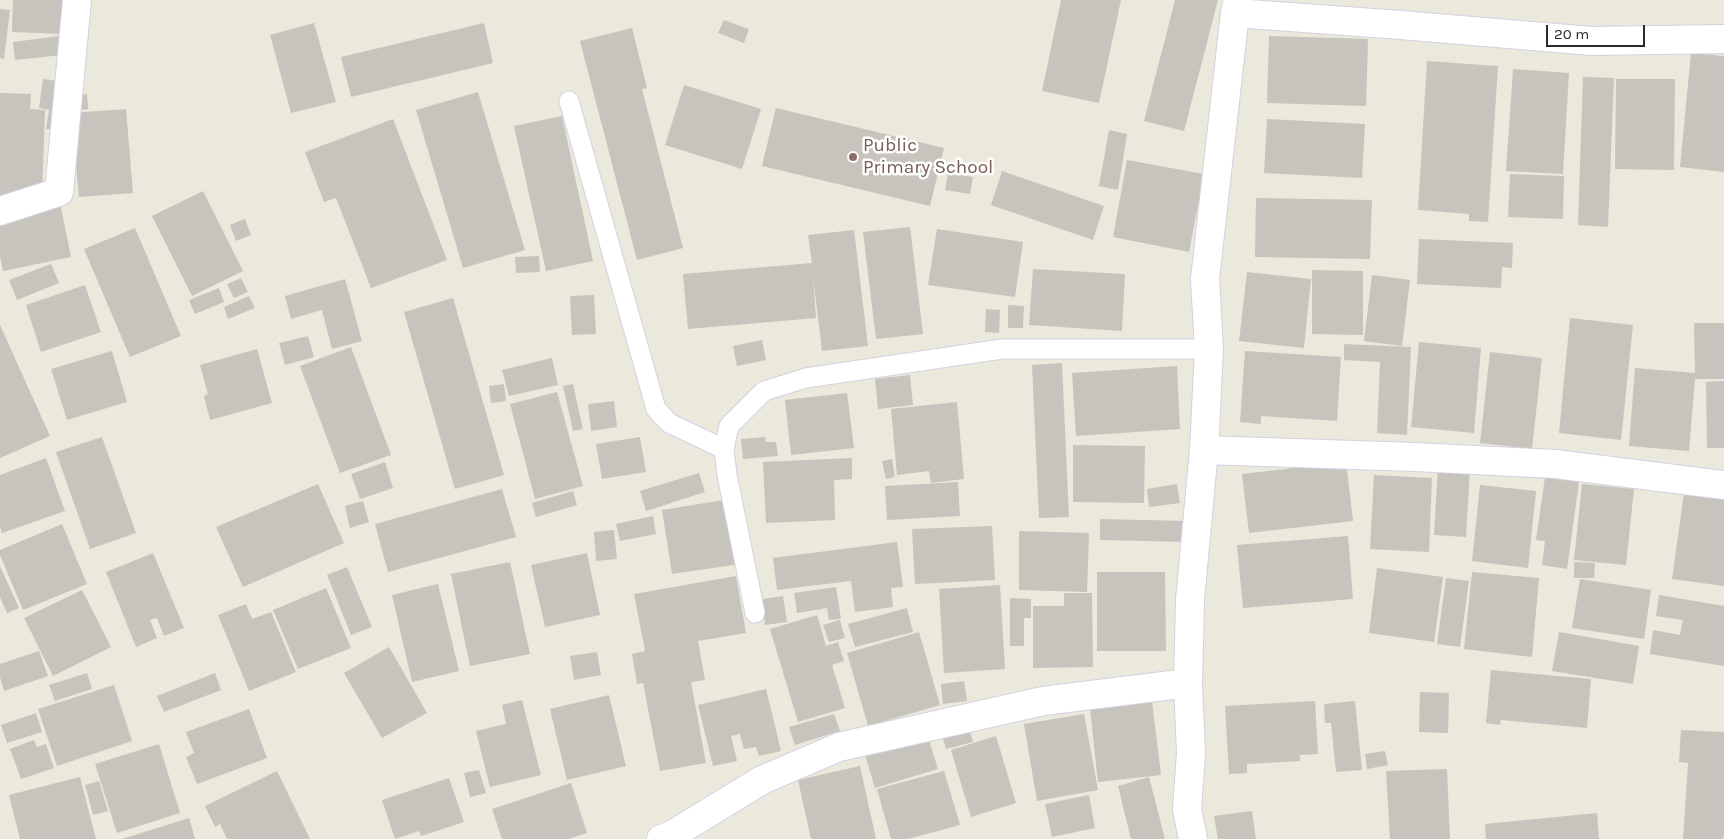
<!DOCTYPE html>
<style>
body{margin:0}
#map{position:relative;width:1724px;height:839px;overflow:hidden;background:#ebe8dc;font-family:Karla,sans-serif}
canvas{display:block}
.scale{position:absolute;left:1546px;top:25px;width:99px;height:22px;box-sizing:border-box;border:2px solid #2a2a2a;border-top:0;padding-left:6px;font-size:15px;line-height:18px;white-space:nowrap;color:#2a2a2a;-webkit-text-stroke:4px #fff;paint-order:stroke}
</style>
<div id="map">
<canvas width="1724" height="839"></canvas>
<div class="scale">20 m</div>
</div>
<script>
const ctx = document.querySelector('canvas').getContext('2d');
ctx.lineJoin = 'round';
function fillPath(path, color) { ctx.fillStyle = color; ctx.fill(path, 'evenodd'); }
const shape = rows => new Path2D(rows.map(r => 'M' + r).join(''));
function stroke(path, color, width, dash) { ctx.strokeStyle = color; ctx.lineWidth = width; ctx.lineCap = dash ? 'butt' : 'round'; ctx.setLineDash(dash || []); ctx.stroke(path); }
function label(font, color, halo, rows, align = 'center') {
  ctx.font = font + ' Karla,sans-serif'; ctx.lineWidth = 5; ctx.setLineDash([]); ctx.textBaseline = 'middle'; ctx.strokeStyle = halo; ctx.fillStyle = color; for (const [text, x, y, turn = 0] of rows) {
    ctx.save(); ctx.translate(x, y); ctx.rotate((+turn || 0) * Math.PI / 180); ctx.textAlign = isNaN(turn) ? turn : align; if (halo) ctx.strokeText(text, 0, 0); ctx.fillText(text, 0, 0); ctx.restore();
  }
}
const building = shape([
 [13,0,67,0,66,34,12,32],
 [1061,0,1121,0,1099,103,1042,91],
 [1175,0,1218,0,1184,131,1144,121],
 [0,9,10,10,4,59,0,58],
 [724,20,749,29,744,43,718,33],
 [314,23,336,102,291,113,270,35],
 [484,23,493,63,351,97,341,57],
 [632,28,647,88,642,89,683,248,637,260,580,41],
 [59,36,62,55,15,60,13,42],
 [1269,36,1368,39,1366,106,1267,103],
 [1691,53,1724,56,1724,172,1680,167],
 [1427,61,1498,66,1488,222,1469,221,1469,214,1418,210],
 [1513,69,1569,73,1563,174,1506,171],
 [1583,77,1614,78,1608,227,1578,225],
 [43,79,65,82,58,130,46,129,49,110,39,108],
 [1616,79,1675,79,1674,170,1615,169],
 [684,85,761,109,742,169,665,145],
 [478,92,525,250,463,268,416,110],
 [0,93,31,94,30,109,45,110,42,198,0,196],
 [87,94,88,109,73,111,71,95],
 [776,108,944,148,930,206,762,166],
 [126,109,133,193,79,197,71,113],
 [562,116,593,261,546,271,514,126],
 [393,119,447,260,371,288,336,198,324,202,305,152],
 [1267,119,1365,124,1362,178,1264,173],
 [1109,130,1127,134,1118,190,1099,186],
 [1127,160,1204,174,1189,252,1113,237],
 [1002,171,1104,206,1093,240,991,205],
 [948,173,973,177,970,194,945,190],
 [1510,174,1564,176,1563,219,1508,217],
 [203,191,243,271,192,296,152,216],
 [1256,198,1372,200,1370,259,1255,257],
 [60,202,71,257,3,271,0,256,0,214],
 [245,219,251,235,236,241,230,225],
 [910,227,923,334,876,339,863,232],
 [135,228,181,336,130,357,84,249],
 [937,229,1023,242,1015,297,928,285],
 [854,230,868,346,822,351,813,277,816,318,688,329,683,274,812,263,808,235],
 [1419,239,1513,243,1512,268,1502,267,1501,288,1417,284],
 [539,256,540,272,516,273,515,257],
 [51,264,59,283,17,300,9,280],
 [1033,269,1125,274,1122,331,1029,325],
 [1312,270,1363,271,1363,335,1312,334],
 [1247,272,1311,279,1304,348,1239,341],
 [1372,275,1410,280,1402,346,1364,341],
 [241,278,248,292,234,298,227,284],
 [345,279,362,341,332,349,322,310,291,319,285,296],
 [85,285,101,332,41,352,26,305],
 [219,288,224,302,195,314,189,300],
 [594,295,596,334,572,335,570,296],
 [249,296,255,308,228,319,224,307],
 [453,298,504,475,455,489,404,312],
 [1008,305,1024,306,1023,328,1008,328],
 [986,309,1000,310,999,333,985,332],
 [1570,318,1633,325,1621,440,1559,433],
 [1694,323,1724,323,1724,379,1695,379,1689,451,1629,446,1635,368,1695,373],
 [0,325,50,436,0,458],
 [308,336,314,357,285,365,279,343],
 [762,340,766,360,737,366,733,346],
 [1419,342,1481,348,1474,433,1411,427],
 [1344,344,1411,347,1407,435,1377,433,1380,362,1344,360],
 [351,347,391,455,340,473,300,366],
 [257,349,272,403,210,420,204,396,208,394,200,365],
 [112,351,127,402,67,420,51,369],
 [1245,351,1341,357,1337,421,1261,416,1261,424,1240,422],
 [1490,352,1542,358,1532,449,1480,443],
 [552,358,558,385,509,396,502,370],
 [1062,363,1069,517,1039,518,1032,365],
 [1177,366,1180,429,1076,436,1072,373],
 [910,375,913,405,878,409,875,379],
 [1724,381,1724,448,1707,448,1706,382],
 [504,384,506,401,491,403,489,386],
 [573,384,583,429,573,431,563,386],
 [557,392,583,486,535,499,510,404],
 [847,393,854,448,791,455,785,400],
 [614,401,617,427,591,431,588,404],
 [957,402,964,479,931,483,929,471,897,475,891,409],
 [102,437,136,533,90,549,56,452],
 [640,437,646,472,602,479,596,444],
 [765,437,766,442,776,442,778,456,743,459,741,439],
 [1073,445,1145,446,1144,503,1073,502],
 [46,458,65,511,2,533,0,526,0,475],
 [852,458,852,479,834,480,835,520,766,523,763,462],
 [892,459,895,477,886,479,882,461],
 [385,462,393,488,360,499,351,474],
 [1346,462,1353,521,1249,533,1242,474],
 [1438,467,1470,469,1466,537,1434,535],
 [1546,470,1580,475,1567,569,1542,565,1545,541,1536,540],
 [699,473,705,492,646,511,640,491],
 [1374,475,1432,478,1429,552,1370,549],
 [958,482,960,516,887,520,885,486],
 [318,484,344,543,243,587,216,527],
 [1177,484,1180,503,1149,507,1147,489],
 [1582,484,1634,489,1626,565,1574,560],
 [1480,485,1536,491,1528,568,1472,561],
 [502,489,516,537,388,572,375,524],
 [573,491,577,505,536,517,532,503],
 [1684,493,1724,498,1724,586,1672,579],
 [730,499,740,564,672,574,662,510],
 [363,501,369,522,350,528,345,506],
 [653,516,656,534,620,541,616,524],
 [1100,519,1187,521,1187,542,1100,540],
 [62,524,87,584,23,610,0,555,0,550],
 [992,526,995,580,915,584,912,529],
 [614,530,617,559,596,561,594,532],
 [1019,531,1089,533,1087,592,1019,590],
 [1348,536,1353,599,1243,608,1237,545],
 [897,542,903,587,891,588,893,607,855,612,851,581,777,590,773,558],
 [153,553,184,628,164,636,157,618,150,620,157,638,136,647,106,572],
 [587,553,600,615,545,627,531,565],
 [510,562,530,654,470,666,451,574],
 [1574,562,1595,563,1594,578,1574,578],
 [0,566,19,608,7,613,0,597],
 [347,567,372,627,351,635,327,575],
 [1377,568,1443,577,1434,642,1369,633],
 [1097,572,1165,572,1166,651,1097,651],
 [1472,572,1539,578,1532,657,1464,649],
 [736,576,746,633,698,641,705,680,691,682,706,763,660,771,643,683,637,684,632,654,645,651,634,594],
 [1446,578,1469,581,1460,647,1437,644],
 [1580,579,1651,590,1644,639,1572,628],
 [438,584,459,671,412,682,392,595],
 [1000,585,1005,669,944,673,939,589],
 [836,587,841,619,829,620,827,608,797,613,794,593],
 [326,588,351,648,298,669,273,610],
 [82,590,111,647,53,676,24,618],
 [1064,593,1092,593,1093,667,1033,668,1033,606,1064,606],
 [1659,595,1724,606,1724,666,1650,654,1653,630,1680,635,1683,620,1656,616],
 [783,596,787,622,765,625,762,599],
 [1010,598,1031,599,1031,618,1024,618,1024,646,1010,646],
 [246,604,252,619,271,612,296,672,249,691,218,615],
 [907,608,913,632,855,647,848,624],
 [817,615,826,646,838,642,844,661,832,665,845,708,798,722,770,629],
 [840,620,845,638,829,642,823,625],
 [919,632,940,705,868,726,847,653],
 [1559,632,1639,646,1633,684,1552,671],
 [389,647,427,713,382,738,344,673],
 [39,651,48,676,4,691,0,677,0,664],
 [597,652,601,675,574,680,570,656],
 [1491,670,1591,679,1587,728,1501,720,1500,725,1486,723],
 [87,673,92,689,55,701,49,685],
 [215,673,221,690,164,712,157,696],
 [964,681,967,701,943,704,941,684],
 [114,685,132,741,57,766,38,709],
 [766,689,781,751,759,756,756,747,744,749,740,734,731,736,737,761,713,766,698,705],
 [1420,692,1449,693,1448,733,1419,732],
 [609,695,626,766,567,780,550,709],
 [522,700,541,775,490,787,476,731,506,724,502,705],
 [1315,701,1318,754,1300,755,1300,761,1247,764,1247,773,1229,774,1225,706],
 [1355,701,1362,770,1336,772,1331,723,1325,723,1324,704],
 [1152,702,1161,775,1098,782,1090,709],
 [249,709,267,758,197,784,186,757,194,753,186,732],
 [36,713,42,732,7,743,1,725],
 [834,714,840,731,795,745,789,727],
 [1084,714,1098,790,1037,801,1024,724],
 [968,724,973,742,946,749,941,732],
 [1681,730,1724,732,1724,835,1723,839,1683,839,1688,763,1679,762],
 [996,736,1016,803,971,817,951,750],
 [928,737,938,769,875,788,865,755],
 [34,740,37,747,46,744,54,768,21,779,10,749],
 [159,744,180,813,117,833,95,764],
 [1385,751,1388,765,1367,769,1365,754],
 [860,766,876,839,811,839,798,780],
 [1447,769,1450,839,1390,839,1386,771],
 [479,770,486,793,470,797,464,773],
 [277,771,310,839,227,839,220,824,215,827,205,806],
 [944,771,960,825,908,839,891,839,877,789],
 [80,777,96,839,20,839,9,795],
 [1149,777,1165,839,1131,839,1118,786],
 [449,778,464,822,421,836,419,831,395,839,382,800],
 [99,781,108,811,93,815,85,785],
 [571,783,587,833,569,839,502,839,492,809],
 [1089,795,1095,828,1052,837,1045,804],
 [1252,811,1256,839,1218,839,1214,816],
 [1597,813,1599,839,1486,839,1485,824],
 [189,818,195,839,122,839]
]);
const service = shape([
 [569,101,656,409,669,423,724,449],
 [755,613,727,475,724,449,729,426,764,391,806,378,1002,349,1209,349]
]);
const minor = shape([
 [1235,13,1401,25,1592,41,1724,39],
 [0,211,59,192,77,0],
 [1204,450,1415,457,1555,464,1724,485],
 [661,839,672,835,762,780,839,747,1043,701,1188,683]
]);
const tertiary = shape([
 [1193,839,1187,809,1191,753,1188,683,1190,600,1204,450,1209,349,1205,279,1235,13,1238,0]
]);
const markers = [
 [853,157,5,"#8d6e63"]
];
const educationNames = [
 ["Public",863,146],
 ["Primary School",863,168]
];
fillPath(building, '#c6c4bc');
stroke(service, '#d2d2e2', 21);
stroke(minor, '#d2d2e2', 30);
stroke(tertiary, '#d2d2e2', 30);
stroke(service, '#fff', 19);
stroke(minor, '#fff', 28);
stroke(tertiary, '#fff', 28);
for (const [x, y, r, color] of markers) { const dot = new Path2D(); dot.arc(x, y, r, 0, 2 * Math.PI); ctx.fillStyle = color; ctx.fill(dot); stroke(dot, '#fff', 2); }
label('19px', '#785e54', '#fff', educationNames, 'left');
</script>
